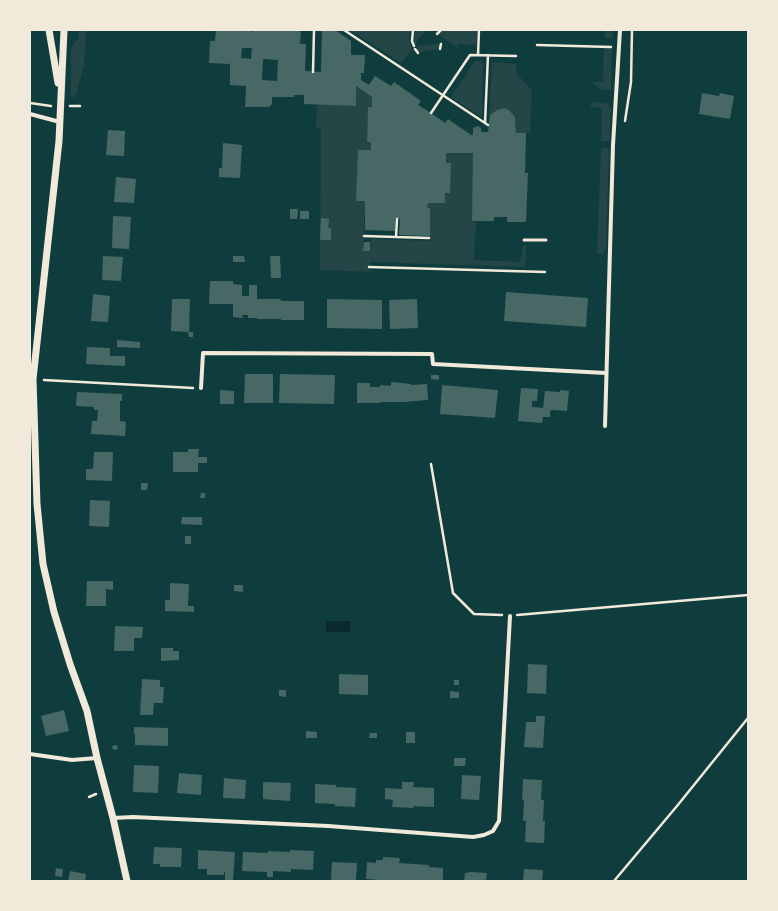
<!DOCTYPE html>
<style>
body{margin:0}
#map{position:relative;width:778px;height:911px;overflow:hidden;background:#0f3d3e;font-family:"Times New Roman",serif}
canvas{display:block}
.frame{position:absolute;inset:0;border:31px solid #f1e9da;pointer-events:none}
</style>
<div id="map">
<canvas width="778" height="911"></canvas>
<div class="frame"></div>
</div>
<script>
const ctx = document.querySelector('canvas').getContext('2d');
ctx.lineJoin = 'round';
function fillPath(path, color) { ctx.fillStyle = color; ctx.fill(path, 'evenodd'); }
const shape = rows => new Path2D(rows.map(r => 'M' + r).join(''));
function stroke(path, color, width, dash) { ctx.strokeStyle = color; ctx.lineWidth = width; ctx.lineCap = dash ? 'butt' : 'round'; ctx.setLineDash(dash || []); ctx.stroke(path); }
const green = shape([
 [79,30,86,30,84,66,75,97,71,97,71,48,79,37],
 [350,30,410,30,409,40,412,49,401,63],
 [415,30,426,30,415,44,414,40],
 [444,30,477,30,476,45,458,44,458,48,439,35],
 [605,30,613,30,613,38,605,38],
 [437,44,441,44,440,49,429,50,418,53,415,49,419,46],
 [604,46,612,46,611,90,601,89,594,85,592,82,603,82],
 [475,61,483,61,482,117,451,97],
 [492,62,516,64,516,73,532,90,530,133,516,133,515,117,509,110,504,108,497,110,490,115,489,119],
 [356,86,372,97,372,107,368,108,367,142,371,142,371,150,375,150,365,202,363,251,370,251,371,239,429,241,430,208,427,208,428,203,445,203,445,193,450,193,450,163,446,163,446,153,473,153,473,223,476,223,474,260,520,262,523,246,526,245,525,267,370,262,369,272,320,270,321,129,316,128,317,104,355,106],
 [591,102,606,103,611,108,609,141,601,141,602,108,591,107],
 [601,148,609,148,606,248,603,254,597,254]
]);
const water = shape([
 [326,621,350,621,350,632,326,632]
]);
const building = shape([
 [216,30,243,30,244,32,244,30,251,30,251,32,252,32,252,30,299,30,301,33,300,44,306,44,305,71,321,72,322,30,335,30,351,41,351,55,365,55,364,73,361,73,361,80,369,85,375,76,391,86,394,82,421,101,418,105,431,113,445,123,448,119,471,135,473,135,473,128,478,126,481,128,481,132,488,132,490,115,497,110,504,108,509,110,515,117,516,133,526,133,525,173,528,173,526,222,507,222,507,217,494,217,494,221,472,221,473,153,446,153,446,163,451,163,450,193,445,193,445,203,428,203,427,208,430,208,430,236,399,235,400,219,395,219,395,231,365,230,365,201,356,201,358,150,371,150,371,142,367,142,368,107,372,107,372,97,356,86,356,106,304,104,304,95,294,95,294,97,272,97,272,104,269,107,245,107,246,86,230,85,230,64,209,63,210,41,215,41],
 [242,48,252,48,251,59,241,58],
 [263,59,278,60,277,81,262,80],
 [702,93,719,96,720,93,734,96,730,119,699,114],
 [108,130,125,131,124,156,106,155],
 [223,143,242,145,240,178,219,177,219,168,222,168],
 [116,177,136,179,134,203,114,202],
 [290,209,298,209,297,219,290,219],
 [300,211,309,211,309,219,300,219],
 [113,216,131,217,129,249,112,248],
 [321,218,329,219,328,228,331,228,331,240,320,240],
 [364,242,370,242,370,251,363,251],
 [103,256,123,257,121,281,102,280],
 [233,256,244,256,245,262,233,262],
 [270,256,280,256,281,278,271,278],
 [210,281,233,281,233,284,242,285,242,296,249,296,249,285,257,285,257,299,280,299,281,301,304,301,304,320,281,320,281,319,257,319,257,318,248,318,248,315,242,315,243,318,233,317,233,304,209,304],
 [506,292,588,298,586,327,504,321],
 [93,294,110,296,108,322,91,321],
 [172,299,190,299,189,332,171,331],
 [327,299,382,300,382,329,327,328],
 [417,299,418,328,390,329,389,300],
 [188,332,193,332,193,337,189,337],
 [117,340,140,342,140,348,117,347],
 [87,347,110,348,110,356,125,356,125,366,86,364],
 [245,374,273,374,273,403,244,403],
 [280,374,335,375,334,404,279,403],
 [431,375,439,375,439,380,431,379],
 [391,382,411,384,411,385,427,384,428,400,404,402,380,402,381,403,357,403,357,383,370,383,370,387,380,387,380,385,391,386],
 [442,385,498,390,495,418,440,414],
 [521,388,538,389,537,401,532,401,532,407,543,408,545,391,560,392,560,390,569,391,567,411,552,410,550,411,550,417,543,417,542,423,518,421],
 [220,390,234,391,234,404,220,404],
 [77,392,122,394,122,401,120,401,120,421,126,422,125,436,91,434,92,421,97,421,98,410,94,410,94,407,76,406],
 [188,449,199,449,198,457,207,457,207,463,198,463,198,472,173,472,173,452,188,452],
 [94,452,113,452,112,481,86,480,86,469,93,469],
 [141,483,148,483,147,490,141,490],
 [201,493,205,493,205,498,200,498],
 [90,500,110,501,109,527,89,526],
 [182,517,202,517,202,525,181,524],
 [185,536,191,536,191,544,185,544],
 [87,581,113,581,113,590,106,589,106,606,86,606],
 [170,583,189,584,188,606,194,606,194,612,165,611,165,600,170,600],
 [234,585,243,585,243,592,234,591],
 [115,626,143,627,142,638,134,638,134,651,114,651],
 [161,648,173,648,173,651,179,651,179,660,161,661],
 [528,664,547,665,546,694,527,693],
 [339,674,368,675,368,695,339,694],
 [142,679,160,680,160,687,164,687,163,703,154,703,153,715,140,715],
 [454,680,459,680,459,685,454,685],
 [279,690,286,690,286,697,279,696],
 [450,691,459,692,459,698,450,698],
 [64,710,69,731,46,736,41,716],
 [536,716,545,716,543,748,524,747,526,722,536,722],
 [134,727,168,728,168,746,135,745,135,734,134,734],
 [306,731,317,732,317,738,306,738],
 [406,732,415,732,415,743,406,743],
 [370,733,377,733,377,738,369,738],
 [117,745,118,749,113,750,112,746],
 [454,758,466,758,465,766,454,766],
 [134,765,159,766,158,793,133,792],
 [179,773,202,775,201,795,177,793],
 [462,775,481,776,479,800,461,799],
 [224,778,246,780,245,799,223,798],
 [523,779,542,780,541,800,544,800,543,821,545,821,544,843,525,842,526,821,523,821,524,800,522,799],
 [263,782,291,783,290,801,263,799],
 [402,782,414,782,413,787,434,788,434,807,413,806,414,808,392,807,393,800,385,799,385,788,402,789],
 [315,784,336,785,336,787,356,788,355,807,335,806,335,804,315,803],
 [154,847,182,848,181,867,160,867,160,864,153,864],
 [198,850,235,852,233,880,225,880,225,872,224,872,224,875,207,875,207,869,198,869],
 [290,850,314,851,313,870,291,869,291,872,273,871,273,877,267,877,267,872,242,871,243,852,268,853,268,851,290,852],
 [383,857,400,858,399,863,429,865,429,867,443,868,443,881,392,881,366,879,367,862,376,863,376,860,383,860],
 [332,862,357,863,356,881,331,880],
 [56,868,63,869,62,877,55,876],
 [524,869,543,870,542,881,523,881],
 [70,871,86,874,85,881,68,881],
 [471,872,487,873,486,881,464,881,465,873]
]);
const path = shape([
 [344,30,488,125],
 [413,30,412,41,414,46],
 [437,34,441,30],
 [537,45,611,47],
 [415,49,418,53],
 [440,49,441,44],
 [478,55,479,30],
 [313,72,314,30],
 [30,103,51,106],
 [70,106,80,106],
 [431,113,470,55,516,56],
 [625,121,631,82,632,30],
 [485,123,488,55],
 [364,236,396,237,397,219],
 [396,237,429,238],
 [369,267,545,272],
 [44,380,193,388],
 [431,464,453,593,474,614,502,615],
 [517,615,748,595],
 [89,797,96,794],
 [614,881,677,806,748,718]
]);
const service = shape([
 [524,240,546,240]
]);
const minor = shape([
 [30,114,60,122],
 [201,388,203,353,432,354,433,364,606,373],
 [605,426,613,145,620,30],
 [30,754,72,760,97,758],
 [113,818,133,817,328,826,473,837,484,835,493,831,499,821,510,616]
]);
const tertiary = shape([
 [49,30,58,83],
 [64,30,59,141,33,379,37,504,43,564,54,612,70,664,87,711,97,758,113,818,127,881]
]);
fillPath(green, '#244646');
fillPath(water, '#0a2a2b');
fillPath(building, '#486865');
stroke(path, '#f1e9da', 2.5);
stroke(service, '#f1e9da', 3);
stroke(minor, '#f1e9da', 4);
stroke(tertiary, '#f1e9da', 7);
</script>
